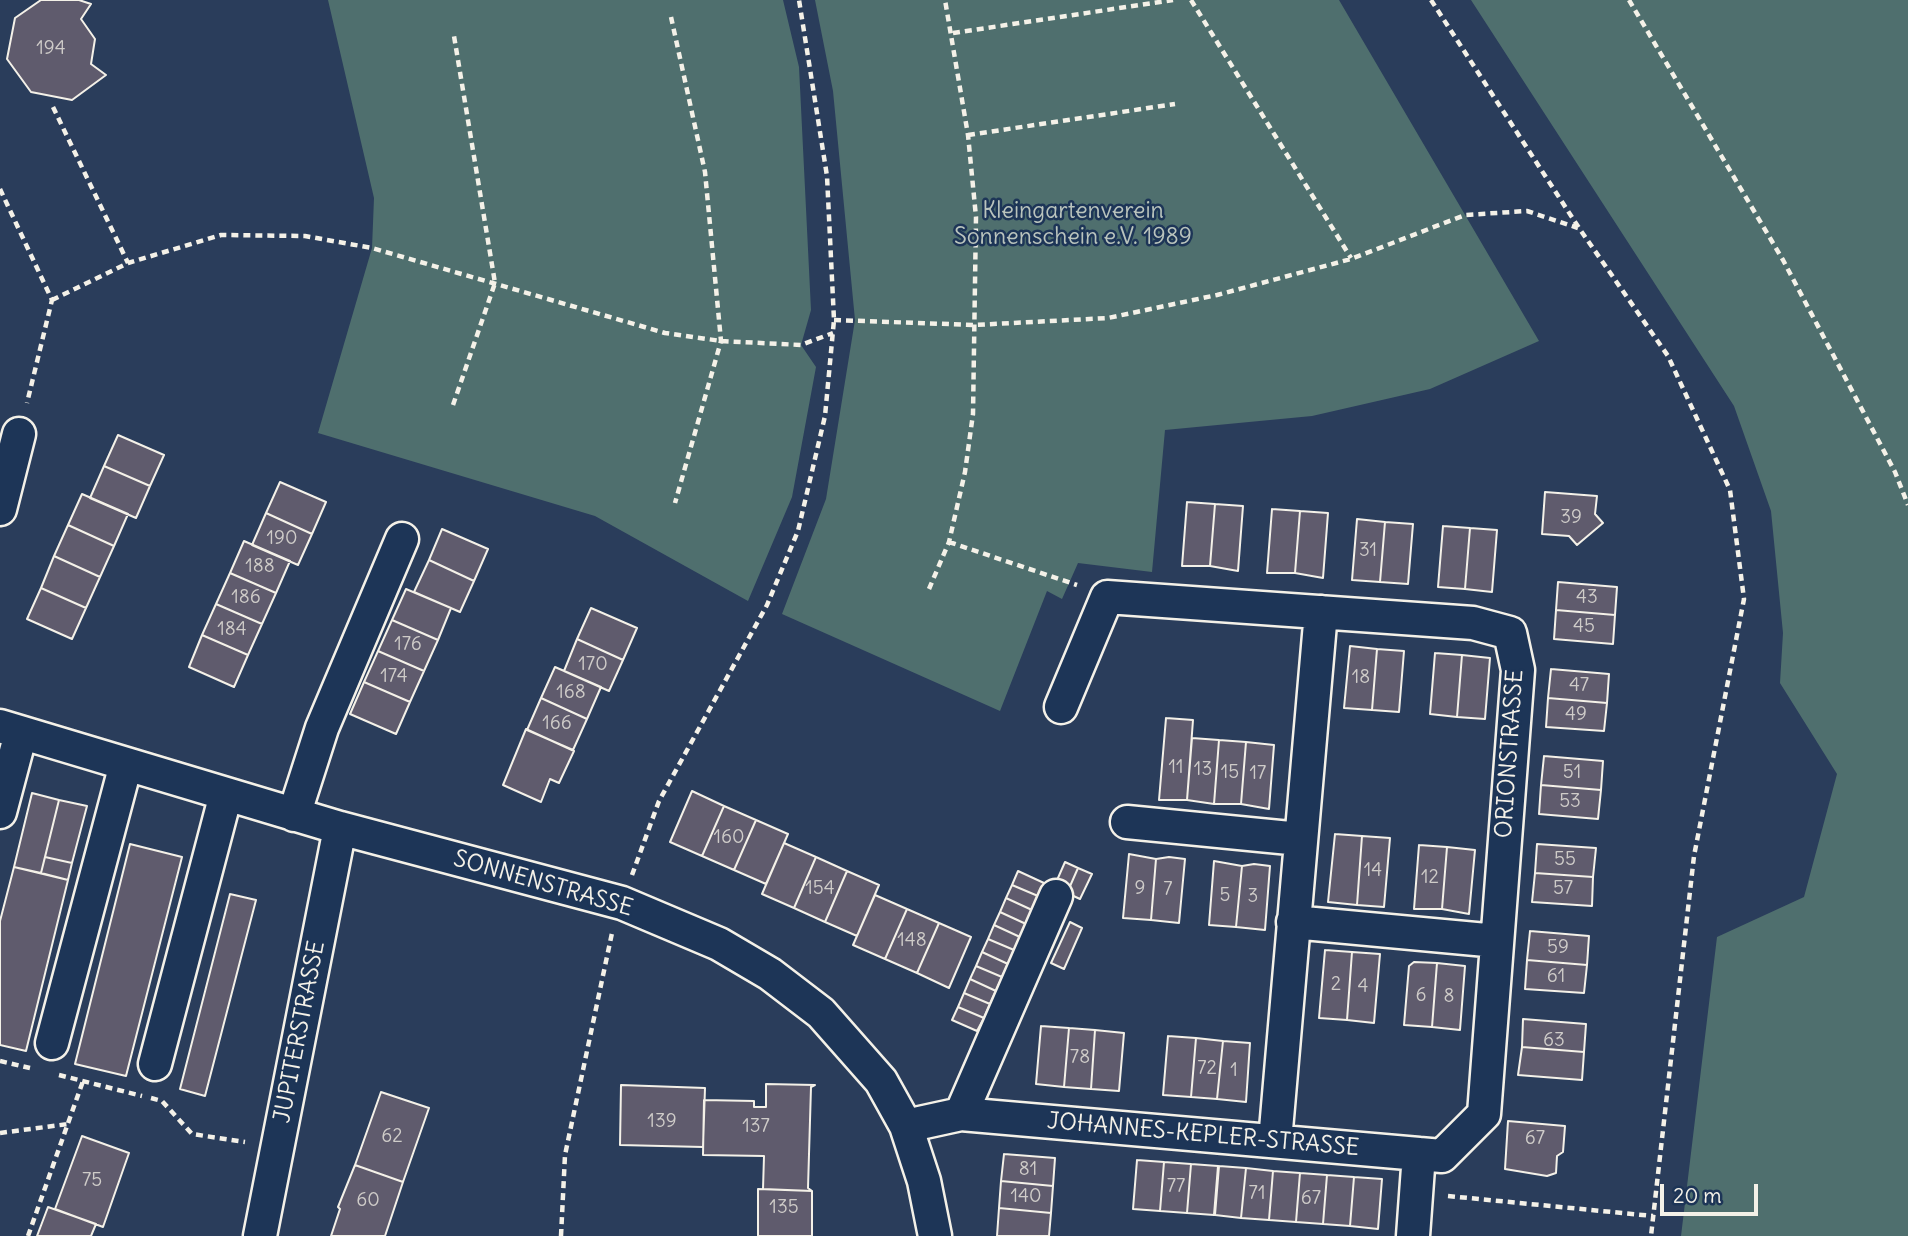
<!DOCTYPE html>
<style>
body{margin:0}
#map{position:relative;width:1908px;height:1236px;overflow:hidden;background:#2a3d5b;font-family:Delius,sans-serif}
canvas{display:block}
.scale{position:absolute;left:1660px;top:1184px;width:98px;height:32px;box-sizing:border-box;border:4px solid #f4f1e8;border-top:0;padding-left:9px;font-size:21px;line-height:24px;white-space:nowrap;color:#f4f1e8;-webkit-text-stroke:5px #1d3557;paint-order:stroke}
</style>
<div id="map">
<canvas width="1908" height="1236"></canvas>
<div class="scale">20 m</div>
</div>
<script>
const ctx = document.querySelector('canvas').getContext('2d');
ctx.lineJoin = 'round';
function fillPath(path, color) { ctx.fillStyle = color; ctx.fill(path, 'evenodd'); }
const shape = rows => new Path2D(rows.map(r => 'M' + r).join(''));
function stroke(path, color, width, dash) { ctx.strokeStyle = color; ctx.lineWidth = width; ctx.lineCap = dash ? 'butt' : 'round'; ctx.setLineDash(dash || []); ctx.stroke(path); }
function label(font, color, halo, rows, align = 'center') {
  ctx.font = font + ' Delius,sans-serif'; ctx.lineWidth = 5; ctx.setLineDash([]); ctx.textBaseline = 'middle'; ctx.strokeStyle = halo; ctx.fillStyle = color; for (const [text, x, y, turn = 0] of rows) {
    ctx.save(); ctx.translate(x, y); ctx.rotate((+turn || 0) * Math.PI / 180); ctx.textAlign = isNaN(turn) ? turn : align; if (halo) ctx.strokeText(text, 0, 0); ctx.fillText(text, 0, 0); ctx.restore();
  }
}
const green = shape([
 [328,0,783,0,799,67,811,310,801,345,816,367,792,497,748,601,595,516,318,433,372,248,374,198],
 [815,0,1339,0,1539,341,1430,389,1312,416,1165,430,1152,572,1078,563,1062,599,1047,591,1000,711,782,614,826,499,855,320,833,91],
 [1471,0,1908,0,1908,1236,1681,1236,1717,937,1804,897,1837,774,1780,683,1783,633,1771,511,1734,406]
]);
const building = shape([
 [41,0,79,0,91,4,81,19,95,39,91,64,106,75,72,100,31,92,7,59,15,18,41,0],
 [118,435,164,455,150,486,104,466,118,435],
 [104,466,150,486,136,518,90,498,104,466],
 [280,482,326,502,312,534,266,513,280,482],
 [1545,492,1597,496,1595,514,1603,523,1577,545,1569,536,1542,534,1545,492],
 [82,494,128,514,114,546,68,525,82,494],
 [1187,502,1215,504,1210,566,1182,566,1187,502],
 [1215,504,1243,506,1238,571,1210,566,1215,504],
 [1272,509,1300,511,1295,573,1267,573,1272,509],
 [1300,511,1328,513,1323,578,1295,573,1300,511],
 [266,513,312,534,298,565,252,545,266,513],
 [1357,519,1385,522,1380,582,1352,580,1357,519],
 [1385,522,1413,524,1408,584,1380,582,1385,522],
 [68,525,114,546,100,577,54,556,68,525],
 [1443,526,1470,528,1465,589,1438,587,1443,526],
 [1470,528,1497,530,1492,592,1465,589,1470,528],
 [442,529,488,549,474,581,429,560,442,529],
 [244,541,290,561,276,593,230,573,244,541],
 [54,556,100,577,86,608,41,588,54,556],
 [429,560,474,581,460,612,414,592,429,560],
 [230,573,276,593,262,624,216,604,230,573],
 [1558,582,1617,587,1615,615,1556,610,1558,582],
 [41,588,86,608,72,639,27,619,41,588],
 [406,589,451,608,438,640,392,620,406,589],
 [216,604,262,624,248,655,202,635,216,604],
 [591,608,637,628,623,660,577,639,591,608],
 [1556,610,1615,615,1613,644,1554,639,1556,610],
 [392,620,438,640,424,671,378,651,392,620],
 [202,635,248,655,234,687,189,667,202,635],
 [577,639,623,660,609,691,564,671,577,639],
 [1350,646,1377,649,1372,710,1344,708,1350,646],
 [1377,649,1404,651,1399,712,1372,710,1377,649],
 [378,651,424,671,410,702,364,682,378,651],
 [1435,653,1462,655,1457,717,1430,714,1435,653],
 [1462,655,1490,658,1485,719,1457,717,1462,655],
 [555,667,601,687,587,719,541,698,555,667],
 [1551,669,1609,674,1607,703,1548,698,1551,669],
 [364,682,410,702,396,734,350,714,364,682],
 [541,698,587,719,573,750,527,730,541,698],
 [1548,698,1607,703,1604,731,1546,727,1548,698],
 [1166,718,1193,720,1187,800,1159,800,1166,718],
 [526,729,574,751,559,783,550,779,541,802,503,785,526,729],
 [1192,738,1219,740,1214,804,1187,800,1192,738],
 [1219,740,1246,742,1241,804,1214,804,1219,740],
 [1246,742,1274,745,1269,809,1241,804,1246,742],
 [1544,756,1603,761,1601,790,1541,785,1544,756],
 [1541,785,1601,790,1598,819,1539,814,1541,785],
 [692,791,724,806,702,856,670,842,692,791],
 [32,793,59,800,41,873,14,867,32,793],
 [59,800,87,806,72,863,45,857,59,800],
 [724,806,756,820,734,870,702,856,724,806],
 [756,820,788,834,766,884,734,870,756,820],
 [1335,834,1362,836,1357,905,1328,902,1335,834],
 [1362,836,1390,838,1384,907,1357,905,1362,836],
 [784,843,816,857,794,908,762,894,784,843],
 [130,844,182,857,126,1076,75,1064,130,844],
 [1537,844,1596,848,1593,877,1535,873,1537,844],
 [1419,845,1447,847,1442,909,1414,909,1419,845],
 [1447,847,1475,850,1469,914,1442,909,1447,847],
 [1129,854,1156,859,1151,920,1123,918,1129,854],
 [45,857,72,863,68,880,41,873,45,857],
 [816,857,847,871,825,922,794,908,816,857],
 [1169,857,1185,859,1179,923,1151,920,1156,859,1169,857],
 [1214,861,1242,866,1236,927,1209,925,1214,861],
 [1065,862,1078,868,1067,893,1054,887,1065,862],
 [1254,864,1270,866,1265,930,1236,927,1242,866,1254,864],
 [14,867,68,880,26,1051,0,1045,0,921,14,867],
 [1078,868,1092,874,1080,899,1067,893,1078,868],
 [847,871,879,885,857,936,825,922,847,871],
 [1018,871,1044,883,1038,896,1012,885,1018,871],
 [1535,873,1593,877,1592,906,1532,902,1535,873],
 [1012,885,1038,896,1032,910,1006,898,1012,885],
 [230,894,256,900,205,1096,180,1089,230,894],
 [875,895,907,909,885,959,853,945,875,895],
 [1006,898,1032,910,1026,924,1000,912,1006,898],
 [907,909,939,923,917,973,885,959,907,909],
 [1000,912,1026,924,1020,937,994,925,1000,912],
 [1070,922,1082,928,1064,969,1051,963,1070,922],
 [939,923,971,937,949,988,917,973,939,923],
 [994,925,1020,937,1014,950,988,939,994,925],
 [1530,931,1589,936,1587,965,1527,960,1530,931],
 [988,939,1014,950,1008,964,982,952,988,939],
 [1325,950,1352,952,1347,1020,1319,1018,1325,950],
 [982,952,1008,964,1002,977,976,966,982,952],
 [1352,952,1380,954,1374,1023,1347,1020,1352,952],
 [1527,960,1587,965,1584,993,1525,989,1527,960],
 [1414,962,1437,963,1432,1027,1404,1025,1409,966,1414,962],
 [1437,963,1465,966,1460,1030,1432,1027,1437,963],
 [976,966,1002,977,996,991,970,979,976,966],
 [970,979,996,991,990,1004,964,993,970,979],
 [964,993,990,1004,984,1018,958,1007,964,993],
 [958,1007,984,1018,977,1031,952,1020,958,1007],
 [1523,1019,1586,1024,1584,1052,1522,1047,1523,1019],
 [1041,1026,1069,1028,1064,1087,1036,1084,1041,1026],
 [1069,1028,1095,1030,1091,1089,1064,1087,1069,1028],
 [1095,1030,1124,1033,1119,1091,1091,1089,1095,1030],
 [1168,1036,1196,1038,1191,1097,1163,1095,1168,1036],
 [1196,1038,1223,1041,1217,1099,1191,1097,1196,1038],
 [1223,1041,1250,1043,1246,1102,1217,1099,1223,1041],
 [1522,1047,1584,1052,1582,1080,1518,1075,1522,1047],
 [766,1084,815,1085,811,1087,808,1188,812,1191,763,1189,764,1156,703,1155,704,1100,754,1101,754,1107,766,1107,766,1084],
 [621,1085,705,1088,703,1147,620,1145,621,1085],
 [381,1092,429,1108,403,1182,355,1165,381,1092],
 [1508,1121,1565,1126,1563,1152,1557,1156,1556,1173,1547,1176,1505,1169,1508,1121],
 [82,1136,129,1153,103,1227,55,1209,82,1136],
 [1004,1154,1055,1158,1053,1186,1001,1181,1004,1154],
 [1137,1160,1164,1162,1160,1211,1133,1209,1137,1160],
 [1164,1162,1191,1164,1187,1213,1160,1211,1164,1162],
 [1191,1164,1218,1166,1214,1215,1187,1213,1191,1164],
 [355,1165,403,1182,385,1236,331,1236,340,1209,338,1207,355,1165],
 [1219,1166,1246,1168,1241,1218,1215,1215,1219,1166],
 [1246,1168,1273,1171,1269,1220,1241,1218,1246,1168],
 [1273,1171,1300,1173,1296,1222,1269,1220,1273,1171],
 [1300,1173,1327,1175,1323,1224,1296,1222,1300,1173],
 [1327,1175,1354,1177,1350,1226,1323,1224,1327,1175],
 [1354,1177,1382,1179,1378,1229,1350,1226,1354,1177],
 [1001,1181,1053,1186,1051,1213,999,1208,1001,1181],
 [758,1189,812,1191,812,1236,758,1236,758,1189],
 [48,1207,96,1224,91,1236,37,1236,48,1207],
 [999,1208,1051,1213,1049,1236,997,1236,999,1208]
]);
const path = shape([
 [1191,0,1351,258],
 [1431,0,1579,228,1668,356,1730,490,1744,599,1694,856,1651,1236],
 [1629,0,1783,260,1895,472,1908,505],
 [671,17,705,172,721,341,675,503],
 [953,33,1173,0],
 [53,107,128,263],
 [968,135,1175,104],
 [0,189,52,300,27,403],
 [52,300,128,263,221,235,305,236,372,248,665,333,721,341,801,345,833,333],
 [834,320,975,325,1108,318,1217,295,1351,259,1465,215,1527,211,1578,228],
 [453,405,495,283,454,36],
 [949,542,1077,585],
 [929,589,949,542,965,472,973,414,976,217,968,135,945,0],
 [632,875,659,801,767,605,798,531,825,416,834,320,827,176,799,0],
 [0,1061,30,1068],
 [59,1075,142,1096],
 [151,1098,162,1101,192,1134,245,1142],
 [0,1133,68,1124],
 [1448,1196,1653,1216],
 [28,1236,83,1081],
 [561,1236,565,1155,612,933]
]);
const minor = shape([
 [0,509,19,434],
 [1061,707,1107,597,1473,623,1510,633,1518,670,1484,1114,1442,1156,1419,1154],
 [0,726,340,828,622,903,719,944,770,974,821,1013,881,1081,906,1126,924,1181,935,1236],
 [0,812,21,733],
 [294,815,322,728,402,539],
 [1127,822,1300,839],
 [1293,922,1497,941],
 [52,1043,126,764],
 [155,1064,226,794],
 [961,1114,1056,896],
 [906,1126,961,1114,1419,1154,1413,1236],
 [1275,1141,1321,612],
 [260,1236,340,828]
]);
const numberNames = [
 ["194",51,49],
 ["39",1571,518],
 ["190",282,539],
 ["31",1368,551],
 ["188",260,567],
 ["186",246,598],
 ["43",1587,598],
 ["45",1584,627],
 ["184",232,630],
 ["176",408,645],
 ["170",593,665],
 ["174",394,677],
 ["18",1361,678],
 ["47",1579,686],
 ["168",571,693],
 ["49",1576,715],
 ["166",557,724],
 ["11",1176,768],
 ["13",1203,770],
 ["15",1230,773],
 ["51",1572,773],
 ["17",1258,774],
 ["53",1570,802],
 ["160",729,838],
 ["55",1565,860],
 ["14",1373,871],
 ["12",1430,878],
 ["154",820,889],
 ["9",1140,889],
 ["57",1563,889],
 ["7",1168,890],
 ["5",1225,896],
 ["3",1253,897],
 ["148",912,941],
 ["59",1558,948],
 ["61",1556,977],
 ["2",1336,985],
 ["4",1363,987],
 ["6",1421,996],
 ["8",1449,997],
 ["63",1554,1041],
 ["78",1080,1058],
 ["72",1207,1069],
 ["1",1234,1071],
 ["139",662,1122],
 ["137",756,1127],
 ["62",392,1137],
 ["67",1535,1139],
 ["81",1028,1170],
 ["75",92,1181],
 ["77",1176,1187],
 ["71",1257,1194],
 ["140",1026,1197],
 ["67",1311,1199],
 ["60",368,1201],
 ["135",784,1208]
];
const parkNames = [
 ["Kleingartenverein",1073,211],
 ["Sonnenschein e.V. 1989",1073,237]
];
const streetNames = [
 ["ORIONSTRASSE",1510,754,-86],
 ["SONNENSTRASSE",543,884,16],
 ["JUPITERSTRASSE",300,1032,-79],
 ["JOHANNES-KEPLER-STRASSE",1203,1135,5]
];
fillPath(green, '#4f6f6e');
fillPath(building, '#5f5b6d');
stroke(building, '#f4f1e8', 2);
stroke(minor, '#f4f1e8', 37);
stroke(path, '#f4f1e8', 4.5, [7, 5]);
stroke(minor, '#1d3557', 32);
label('19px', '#cfccc9', null, numberNames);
label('23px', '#bac4bd', '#1d3557', parkNames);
label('23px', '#f4f1e8', '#1d3557', streetNames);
</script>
